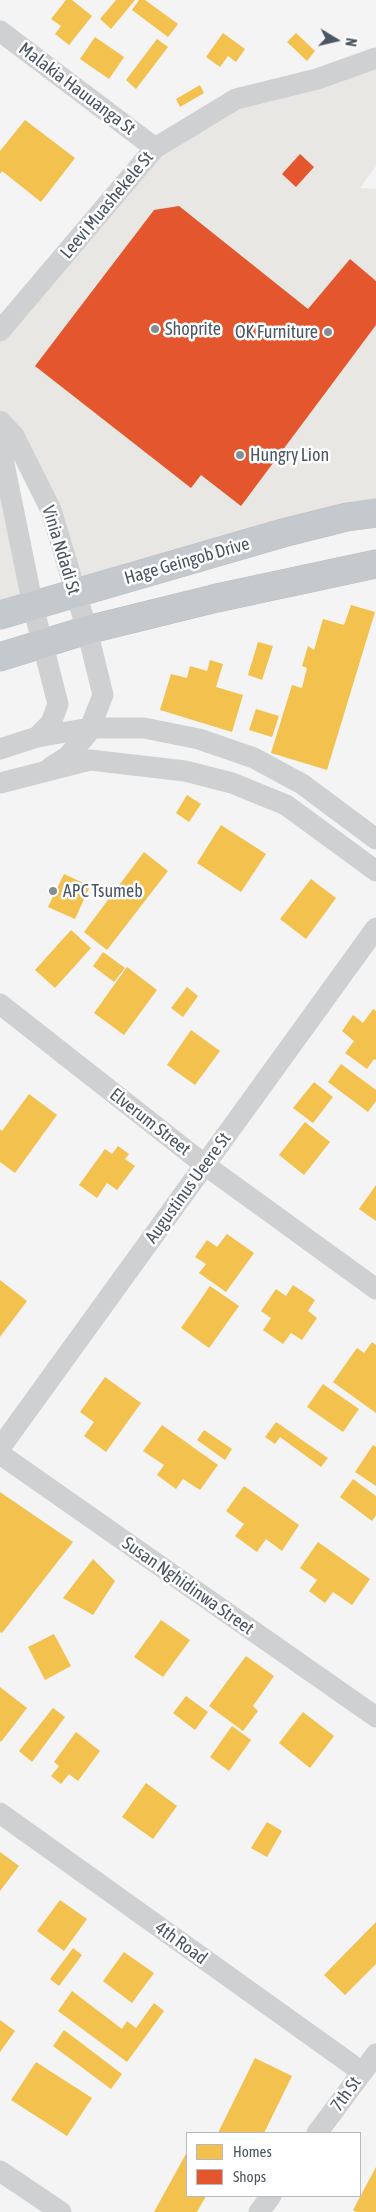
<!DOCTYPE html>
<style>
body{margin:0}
#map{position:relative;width:376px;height:2212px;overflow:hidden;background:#f4f4f4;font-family:"Asap Condensed",sans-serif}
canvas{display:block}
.legend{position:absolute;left:186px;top:2132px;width:175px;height:65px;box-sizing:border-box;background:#fff;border:1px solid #b7bbc0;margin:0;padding:6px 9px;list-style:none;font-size:15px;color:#4a5661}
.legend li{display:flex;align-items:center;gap:10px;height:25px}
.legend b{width:25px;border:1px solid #b7bbc0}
.north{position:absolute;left:311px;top:15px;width:50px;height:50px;-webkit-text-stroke:4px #fff;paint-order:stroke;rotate:99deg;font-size:14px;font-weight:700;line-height:20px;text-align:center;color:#4a5661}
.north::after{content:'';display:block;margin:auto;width:18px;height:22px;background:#4a5661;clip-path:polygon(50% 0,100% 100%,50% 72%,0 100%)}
</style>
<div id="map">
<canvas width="376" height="2212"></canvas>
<ul class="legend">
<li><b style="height:14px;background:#f2c14e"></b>Homes</li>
<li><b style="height:14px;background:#e4572e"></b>Shops</li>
</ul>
<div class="north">N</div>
</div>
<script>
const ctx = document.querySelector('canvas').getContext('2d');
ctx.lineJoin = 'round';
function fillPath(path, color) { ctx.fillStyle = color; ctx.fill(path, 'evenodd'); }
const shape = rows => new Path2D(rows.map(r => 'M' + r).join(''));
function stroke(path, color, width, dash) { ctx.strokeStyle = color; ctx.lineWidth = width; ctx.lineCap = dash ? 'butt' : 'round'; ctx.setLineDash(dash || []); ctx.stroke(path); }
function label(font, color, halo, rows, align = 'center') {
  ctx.font = font + ' "Asap Condensed",sans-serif'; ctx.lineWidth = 5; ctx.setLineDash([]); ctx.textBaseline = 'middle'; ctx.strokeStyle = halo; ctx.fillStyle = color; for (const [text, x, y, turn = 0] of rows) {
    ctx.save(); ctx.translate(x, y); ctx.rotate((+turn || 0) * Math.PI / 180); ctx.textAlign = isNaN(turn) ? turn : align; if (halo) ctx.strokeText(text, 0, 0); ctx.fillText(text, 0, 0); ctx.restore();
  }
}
const commercial = shape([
 [376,61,376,166,360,188,376,189,376,513,75,593,51,510,0,423,0,331,155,148,236,99],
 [0,444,33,606,0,615]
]);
const homes = shape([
 [66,0,72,0,92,16,69,45,55,34,61,26,51,19],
 [116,0,135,0,111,29,100,19],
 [139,0,145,0,178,24,168,37,132,10],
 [223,33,245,49,236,62,228,56,220,67,206,57],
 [296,33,315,51,307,61,287,42],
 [95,37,124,57,109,79,80,59],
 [157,39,168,47,136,89,126,80],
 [200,85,204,93,180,107,176,99],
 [25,120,75,158,41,202,2,171,0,174,0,151],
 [351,605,375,612,327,770,271,753,292,685,302,688,307,668,302,666,308,646,314,650,323,619,344,625],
 [258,642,273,646,262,680,248,675],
 [210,660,223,664,216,687,243,695,232,732,160,710,171,674,187,678,190,666,207,671],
 [256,709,279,716,272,737,249,730],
 [187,795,201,804,189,822,176,813],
 [221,825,266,854,241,892,197,863],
 [144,852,168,871,107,950,84,932],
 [64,874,90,886,75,919,48,907],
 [311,879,336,898,306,939,280,919],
 [71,930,91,948,55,988,35,970],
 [103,952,125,968,114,982,93,966],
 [127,967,157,990,124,1035,94,1013],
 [187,987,198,996,183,1017,171,1008],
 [373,1009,376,1011,376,1060,374,1059,367,1069,345,1053,354,1041,342,1031,353,1015,363,1023],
 [191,1030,220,1051,195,1085,167,1065],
 [341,1064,376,1090,376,1101,368,1112,328,1082],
 [314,1082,333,1097,313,1123,293,1108],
 [29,1094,57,1115,15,1173,0,1162,0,1129,2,1131],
 [305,1122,330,1142,304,1175,279,1155],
 [118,1146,129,1154,125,1159,135,1166,117,1190,107,1183,97,1198,79,1185,105,1149,112,1154],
 [376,1185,376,1221,359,1209],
 [227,1234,254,1253,226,1292,199,1273,206,1264,195,1257,207,1240,217,1247],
 [0,1280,27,1301,0,1337],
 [293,1285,315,1300,308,1311,317,1318,302,1340,291,1333,283,1344,263,1330,271,1318,261,1311,276,1289,286,1296],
 [210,1286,239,1306,209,1348,181,1328],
 [372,1342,376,1345,376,1413,333,1382,357,1348,364,1353],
 [105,1377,141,1403,106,1452,84,1436,94,1422,80,1412],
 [323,1384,359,1409,343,1432,307,1407],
 [276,1422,328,1458,321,1467,280,1437,275,1444,265,1437],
 [162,1425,218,1465,200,1490,183,1479,176,1489,157,1475,164,1465,143,1451],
 [204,1430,232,1449,225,1460,197,1440],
 [373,1445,376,1447,376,1486,355,1472],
 [353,1479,376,1496,376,1515,372,1521,340,1497],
 [244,1486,299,1525,282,1551,266,1539,257,1552,235,1536,244,1524,226,1511],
 [0,1492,73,1542,2,1633,0,1632],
 [318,1542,370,1579,352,1605,333,1592,325,1603,309,1591,317,1580,300,1568],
 [93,1559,115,1581,93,1615,63,1598],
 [161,1620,190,1640,163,1677,134,1657],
 [54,1634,71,1666,45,1680,28,1647],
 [246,1656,274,1676,253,1706,258,1711,243,1731,209,1706],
 [0,1687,27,1708,1,1742,0,1741],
 [186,1696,208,1712,195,1730,173,1713],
 [53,1708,65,1717,32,1762,19,1751],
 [303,1712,334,1736,310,1768,279,1743],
 [232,1726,251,1740,229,1771,210,1757],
 [76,1732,100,1751,78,1781,69,1774,61,1784,51,1776,59,1766,54,1762],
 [146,1783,177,1806,153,1839,122,1817],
 [267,1822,282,1831,267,1857,251,1848],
 [0,1852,19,1866,0,1891],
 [60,1900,87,1919,64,1951,37,1931],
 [376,1922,376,1964,345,1995,324,1975],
 [73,1948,82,1955,59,1986,50,1979],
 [124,1952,154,1973,132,2003,103,1981],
 [72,1991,122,2029,127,2021,136,2028,154,2003,164,2011,127,2062,58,2011],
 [0,2020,15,2031,0,2052],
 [64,2030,122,2074,111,2089,53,2046],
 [255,2058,292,2076,264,2133,218,2133],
 [36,2062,92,2098,67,2136,11,2100],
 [187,2152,187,2196,206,2196,197,2212,154,2212],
 [376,2167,376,2212,356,2212,353,2210]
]);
const shops = shape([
 [300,154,314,167,296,187,282,174],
 [179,206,308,309,350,259,376,281,376,325,241,506,201,475,191,488,35,366,154,210]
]);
const minor = shape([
 [0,31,155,148],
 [0,331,155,148,236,99,317,79,376,58],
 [0,421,14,436,51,510,87,630,103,695,88,733,68,756,51,767],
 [0,444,33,606,58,704,51,723,37,737],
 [0,749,37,737,90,728,144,728,199,739,254,758,302,784,376,839],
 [0,783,90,760,185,771,232,783,286,805,376,871],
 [0,1004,205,1165,376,1289],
 [0,1448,376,928],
 [0,1454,376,1717],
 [0,1813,362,2072],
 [317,2133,376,2054],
 [0,2171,61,2212],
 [259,2212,271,2196]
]);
const trunk = shape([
 [0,615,283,533,347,517,376,513],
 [0,657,87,630,217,598,376,564]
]);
const markers = [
 [155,329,5,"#868d94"],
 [328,332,5,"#868d94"],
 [240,455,5,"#868d94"],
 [53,891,5,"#868d94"]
];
const streetNames = [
 ["Malakia Hauuanga St",77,89,37],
 ["Leevi Muashekele St",107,205,-50],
 ["Vinia Ndadi St",61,550,73],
 ["Hage Geingob Drive",187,561,-16],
 ["Elverum Street",150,1122,38],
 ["Augustinus Ueere St",188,1188,-54],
 ["Susan Nghidinwa Street",188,1586,35],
 ["4th Road",181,1943,36],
 ["7th St",346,2094,-54]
];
const poiNames = [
 ["Shoprite",165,329],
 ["OK Furniture",318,332,"right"],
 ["Hungry Lion",250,455],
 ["APC Tsumeb",63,891]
];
fillPath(commercial, '#e8e7e3');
fillPath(homes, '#f2c14e');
fillPath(shops, '#e4572e');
stroke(trunk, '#b9bec3', 29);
stroke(minor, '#ced0d2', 21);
stroke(trunk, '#c4c9cd', 28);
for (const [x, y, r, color] of markers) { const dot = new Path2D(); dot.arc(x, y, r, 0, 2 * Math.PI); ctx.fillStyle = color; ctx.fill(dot); stroke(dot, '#fff', 2); }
label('18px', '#4a5661', '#fff', streetNames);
label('18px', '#4a5661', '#fff', poiNames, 'left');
</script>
